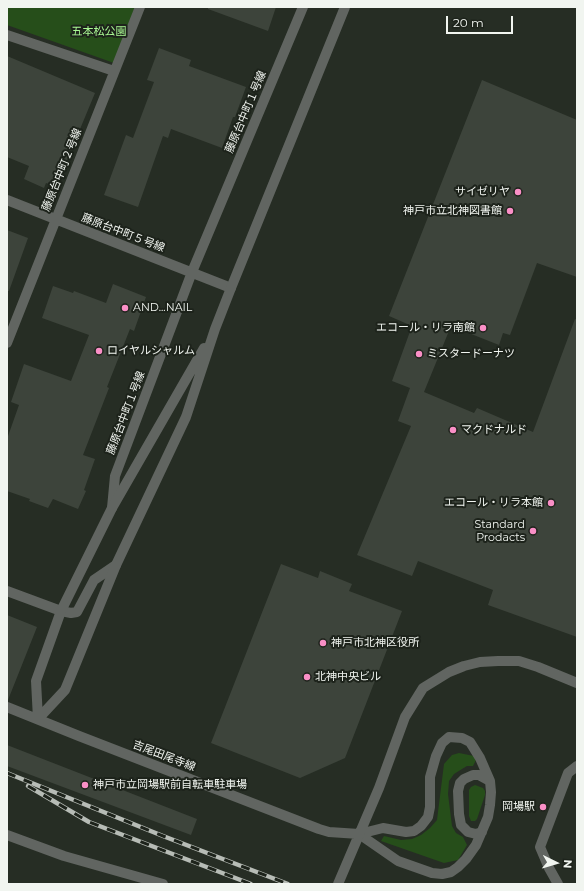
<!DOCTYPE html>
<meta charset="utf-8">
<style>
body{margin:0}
#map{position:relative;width:584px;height:891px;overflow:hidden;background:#262d24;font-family:Montserrat,sans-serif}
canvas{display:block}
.frame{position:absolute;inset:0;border:8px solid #f1f5f0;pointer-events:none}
.north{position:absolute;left:536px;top:843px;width:40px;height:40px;-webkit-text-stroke:3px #1d231b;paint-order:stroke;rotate:95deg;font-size:11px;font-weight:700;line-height:16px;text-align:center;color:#f1f5f0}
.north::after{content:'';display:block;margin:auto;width:14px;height:18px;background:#f1f5f0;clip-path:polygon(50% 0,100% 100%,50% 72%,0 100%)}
.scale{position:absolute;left:446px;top:16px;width:67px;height:18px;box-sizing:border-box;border:2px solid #f1f5f0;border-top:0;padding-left:5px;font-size:12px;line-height:14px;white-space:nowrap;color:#f1f5f0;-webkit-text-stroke:3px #1d231b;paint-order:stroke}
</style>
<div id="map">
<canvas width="584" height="891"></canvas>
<div class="frame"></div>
<div class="north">N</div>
<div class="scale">20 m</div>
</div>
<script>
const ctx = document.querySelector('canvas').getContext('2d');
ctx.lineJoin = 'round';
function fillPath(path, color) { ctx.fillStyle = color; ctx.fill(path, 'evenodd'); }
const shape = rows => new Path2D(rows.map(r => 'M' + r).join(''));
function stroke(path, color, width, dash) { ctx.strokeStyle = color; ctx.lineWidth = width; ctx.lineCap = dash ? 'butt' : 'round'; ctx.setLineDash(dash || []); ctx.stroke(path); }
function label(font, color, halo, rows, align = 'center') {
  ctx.font = font + ' Montserrat,"Noto Sans JP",sans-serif'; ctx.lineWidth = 4; ctx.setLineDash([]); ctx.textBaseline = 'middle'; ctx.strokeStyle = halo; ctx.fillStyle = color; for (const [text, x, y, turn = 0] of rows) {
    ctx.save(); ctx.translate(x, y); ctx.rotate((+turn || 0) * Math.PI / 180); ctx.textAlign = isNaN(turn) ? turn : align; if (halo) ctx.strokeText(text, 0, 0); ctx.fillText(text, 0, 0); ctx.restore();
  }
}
const green = shape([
 [7,7,135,7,114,63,7,25],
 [459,753,474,756,476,760,473,766,467,766,462,769,454,774,449,781,448,794,452,826,456,833,463,837,467,845,458,860,444,863,381,841,384,836,401,840,412,839,421,835,430,828,437,820,444,764,452,755],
 [475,785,483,788,485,791,485,795,477,819,475,821,471,821,469,816,469,790,471,787]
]);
const building = shape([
 [208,7,276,7,268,31,208,9],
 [159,48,191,60,189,66,246,87,235,117,233,117,222,148,171,129,168,138,163,136,138,207,104,195,126,135,133,138,154,82,147,80],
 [7,56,95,93,56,187,46,183,44,188,24,179,29,166,7,157],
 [482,80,577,120,577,277,537,263,510,335,503,333,499,345,451,326,424,392,474,413,477,408,533,432,575,319,577,320,577,637,488,605,493,590,418,561,412,576,357,555,411,426,398,421,410,388,392,381,412,326,389,316],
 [7,230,28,238,9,291,7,291],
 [113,284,146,297,134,331,130,329,107,387,109,388,83,455,95,459,84,490,86,491,78,509,53,499,48,508,29,501,30,499,7,491,7,439,19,405,11,402,24,364,71,381,89,335,42,318,53,286,73,293,74,291,106,303],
 [281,564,318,578,320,571,352,584,349,591,402,611,345,758,300,778,211,743],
 [7,615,37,627,8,700,7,700],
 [7,745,197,819,191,835,7,766]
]);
const service = shape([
 [558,884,549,868,540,847,568,773,577,766]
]);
const minor = shape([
 [7,35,114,71],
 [7,200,231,288],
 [7,343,140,7],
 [112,508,115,476,192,272,303,7],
 [7,591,61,611,71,613,77,612,94,580,116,565],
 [449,737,462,738,470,742,480,758,490,781,491,792,490,805,488,817,476,845,466,859,458,867,451,872,442,874,432,873,398,861,359,834,383,828,406,832,414,831,421,826,428,817,430,807,430,777,436,756,442,743,449,737],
 [482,832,476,834,468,832,461,825,459,814,458,791,460,783,464,779,473,775,479,775,490,781],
 [7,835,64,856,163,884]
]);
const tertiary = shape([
 [7,707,79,736,319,829,329,832,359,834],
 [38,719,65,690,116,565,186,417,215,329,231,288,345,7],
 [38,719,36,681,61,611,112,508,204,348],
 [338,884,379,788,405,717,423,688,449,672,464,666,480,662,498,661,519,661,538,667,577,683]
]);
const rail = shape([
 [7,773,163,836,288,884],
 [28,786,89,822,251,884]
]);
const markers = [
 [518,192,4,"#fa8fc6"],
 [510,211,4,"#fa8fc6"],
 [125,308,4,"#fa8fc6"],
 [483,328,4,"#fa8fc6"],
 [99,351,4,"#fa8fc6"],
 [419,354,4,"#fa8fc6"],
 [453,430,4,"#fa8fc6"],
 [551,503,4,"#fa8fc6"],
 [533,531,4,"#fa8fc6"],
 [323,643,4,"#fa8fc6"],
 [307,677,4,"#fa8fc6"],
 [85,785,4,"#fa8fc6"],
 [543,807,4,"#fa8fc6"]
];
const parkNames = [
 ["五本松公園",99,32]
];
const streetNames = [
 ["藤原台中町１号線",246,112,-67],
 ["藤原台中町２号線",62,170,-68],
 ["藤原台中町５号線",123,233,21],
 ["藤原台中町１号線",126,413,-69],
 ["吉尾田尾寺線",164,756,21]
];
const poiNames = [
 ["サイゼリヤ",510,192,"right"],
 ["神戸市立北神図書館",502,211,"right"],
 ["AND...NAIL",133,308],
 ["エコール・リラ南館",475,328,"right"],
 ["ロイヤルシャルム",107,351],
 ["ミスタードーナツ",427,354],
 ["マクドナルド",461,430],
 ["エコール・リラ本館",543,503,"right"],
 ["Standard",525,525,"right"],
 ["Prodacts",525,538,"right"],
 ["神戸市北神区役所",331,643],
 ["北神中央ビル",315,677],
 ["神戸市立岡場駅前自転車駐車場",93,785],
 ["岡場駅",535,807,"right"]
];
fillPath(green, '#264e1a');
fillPath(building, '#3d443b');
stroke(service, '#616561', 10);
stroke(minor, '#616561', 10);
stroke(tertiary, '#616561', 10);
stroke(rail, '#b7bcb6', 4.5);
stroke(rail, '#1d231b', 3, [9]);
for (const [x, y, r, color] of markers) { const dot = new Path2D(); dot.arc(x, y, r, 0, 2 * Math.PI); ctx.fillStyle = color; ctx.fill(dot); stroke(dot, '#1d231b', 1.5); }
label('11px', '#a9f893', '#1d231b', parkNames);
label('11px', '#f1f5f0', '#1d231b', streetNames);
label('11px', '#f1f5f0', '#1d231b', poiNames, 'left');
</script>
